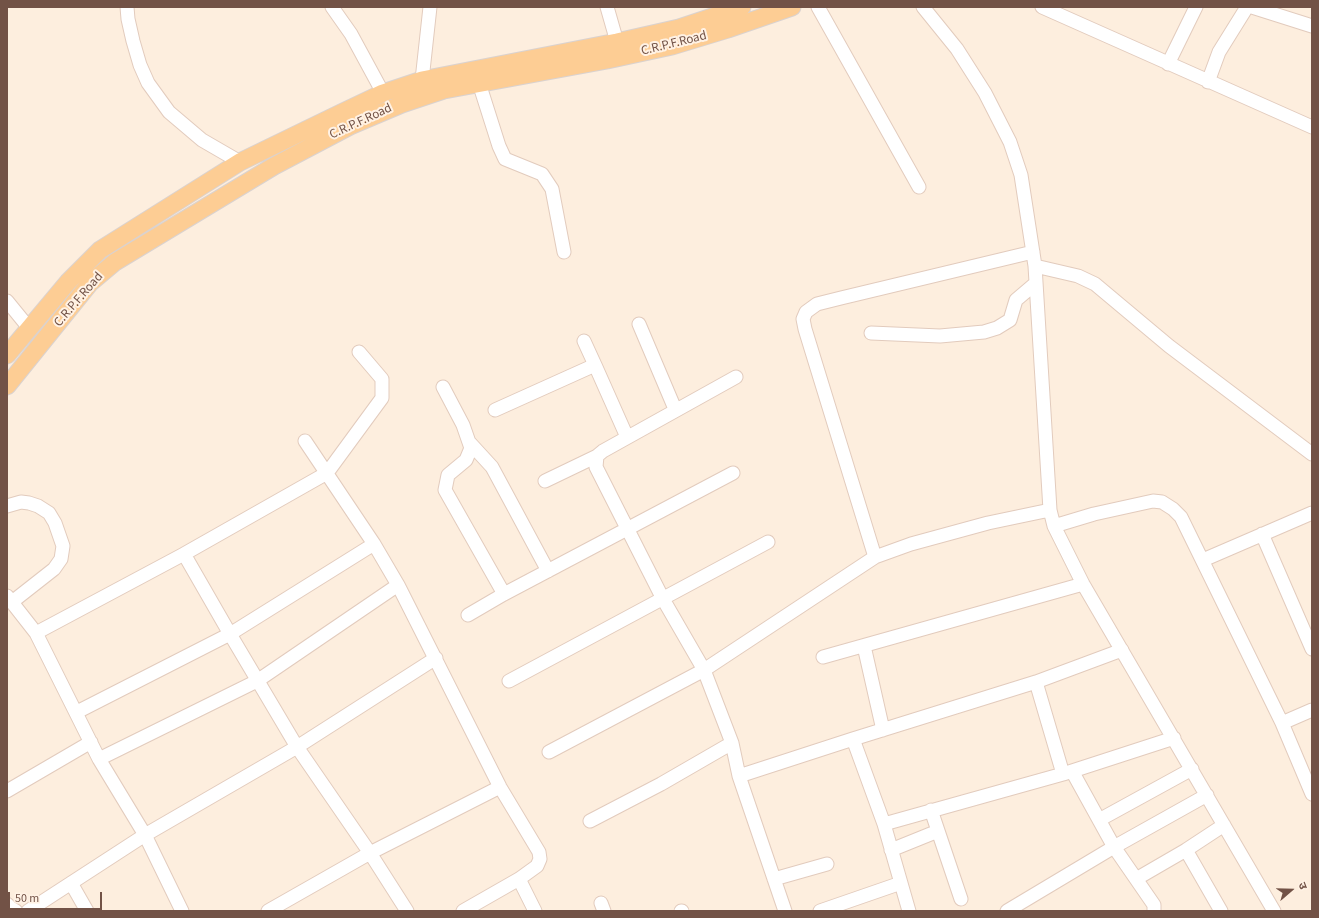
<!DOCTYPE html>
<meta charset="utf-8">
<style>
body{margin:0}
#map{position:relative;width:1319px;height:918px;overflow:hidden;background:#fdeede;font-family:"Source Sans 3","Noto Sans Devanagari",sans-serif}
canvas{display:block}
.frame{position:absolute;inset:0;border:8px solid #725246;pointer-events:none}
.north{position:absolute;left:1271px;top:870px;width:40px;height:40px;-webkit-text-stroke:3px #fff2e5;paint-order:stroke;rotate:70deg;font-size:11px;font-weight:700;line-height:16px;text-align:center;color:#725246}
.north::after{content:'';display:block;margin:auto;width:14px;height:18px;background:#725246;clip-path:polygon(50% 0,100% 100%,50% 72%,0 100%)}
.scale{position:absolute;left:8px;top:892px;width:94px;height:18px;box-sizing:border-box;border:2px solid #725246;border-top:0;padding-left:5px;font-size:12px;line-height:14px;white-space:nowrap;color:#725246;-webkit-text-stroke:3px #fff2e5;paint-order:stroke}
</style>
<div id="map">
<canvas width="1319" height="918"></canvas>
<div class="frame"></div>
<div class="north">उ</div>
<div class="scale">50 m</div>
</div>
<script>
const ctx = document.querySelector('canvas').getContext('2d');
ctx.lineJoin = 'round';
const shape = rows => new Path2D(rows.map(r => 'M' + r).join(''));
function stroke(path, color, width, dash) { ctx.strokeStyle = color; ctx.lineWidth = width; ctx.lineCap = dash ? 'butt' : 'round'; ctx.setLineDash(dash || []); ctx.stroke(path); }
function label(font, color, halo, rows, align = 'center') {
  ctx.font = font + ' "Source Sans 3",sans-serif'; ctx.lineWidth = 4; ctx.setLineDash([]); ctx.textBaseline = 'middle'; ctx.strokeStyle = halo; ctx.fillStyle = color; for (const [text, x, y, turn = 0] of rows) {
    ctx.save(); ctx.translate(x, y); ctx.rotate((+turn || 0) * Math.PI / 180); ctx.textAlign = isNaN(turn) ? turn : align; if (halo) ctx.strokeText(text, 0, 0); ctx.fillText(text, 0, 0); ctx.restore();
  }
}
const minor = shape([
 [127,7,128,19,133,41,140,65,148,83,169,112,202,140,240,162],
 [332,7,351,34,383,93],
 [607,7,617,42],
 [818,7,919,187],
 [923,7,957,49,985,93,1010,142,1021,175,1035,266,1050,510,1054,526,1083,584,1274,911],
 [1042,7,1312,127],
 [1252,7,1312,26],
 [1168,64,1196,7],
 [422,80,430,7],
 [1208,82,1219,52,1247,7],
 [479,83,499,146,505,159,542,174,552,189,564,252],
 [1035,266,1078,276,1095,284,1169,346,1312,454],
 [7,301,29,328],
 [639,324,675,409],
 [871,333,940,336,984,332,997,328,1010,320,1016,300,1036,283],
 [584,341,595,365],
 [736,377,603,451,597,456,596,467,663,599,704,670,732,743,739,776,853,739,884,824,909,911],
 [443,387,463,425,471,448,466,460,448,475,445,490,504,594],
 [495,410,595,365,627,437],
 [305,441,374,544,398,585,500,787,539,852,540,859,537,866,519,879,463,911],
 [470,443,492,467,548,571],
 [545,481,597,456],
 [7,506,21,502,29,503,38,506,49,513,55,523,63,546,61,559,54,569,12,602],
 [1054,526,1094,514,1153,501,1162,502,1173,509,1181,517,1282,723,1312,710],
 [1262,534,1312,649],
 [374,544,230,634,297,747,370,853,407,911],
 [184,554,327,473,382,398,382,379,359,352],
 [875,557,805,329,803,319,806,312,817,304,841,298,1033,252],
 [1203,560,1312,513],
 [7,596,36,633,99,759,145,835,182,911],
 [468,615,504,594,733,473],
 [36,633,184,554,230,634,77,712],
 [864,646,883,730],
 [823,657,1083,584],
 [509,681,768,542],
 [1036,682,1063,774],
 [1282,723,1312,794],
 [853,739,1036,682,1122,650],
 [549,752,704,670,875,557,911,544,988,523,1050,510],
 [99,759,257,681,398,585],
 [1072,771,1114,847,1154,905,1154,911],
 [739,776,785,911],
 [7,791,91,742],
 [931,810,961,899],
 [1099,820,1192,769],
 [590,821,661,784,732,743],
 [884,824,1063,774,1174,738],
 [891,850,938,831],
 [1186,850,1221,911],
 [519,879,535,911],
 [774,879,827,864],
 [1136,879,1186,850,1224,825],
 [71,883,87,911],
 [601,903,604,911],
 [7,904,11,908,16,911],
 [28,911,145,835,297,747,436,658],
 [268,911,370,853,500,787],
 [681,911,682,911],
 [820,911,901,883],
 [1007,911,1114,847,1207,795]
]);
const major = shape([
 [7,355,68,282,100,250,240,162,341,113,383,93,422,80,617,42,679,28,742,7],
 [7,386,90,283,115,262,274,166,350,126,402,104,444,90,607,60,672,46,728,29,792,7]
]);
const streetNames = [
 ["C.R.P.F.Road",674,44,-14],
 ["C.R.P.F.Road",361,122,-25],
 ["C.R.P.F.Road",79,300,-49]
];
stroke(minor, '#e2cbbd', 15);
stroke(major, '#dad2cf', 19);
stroke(minor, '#fff', 13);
stroke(major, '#fdcd94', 17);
label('13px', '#725246', '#fff2e5', streetNames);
</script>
